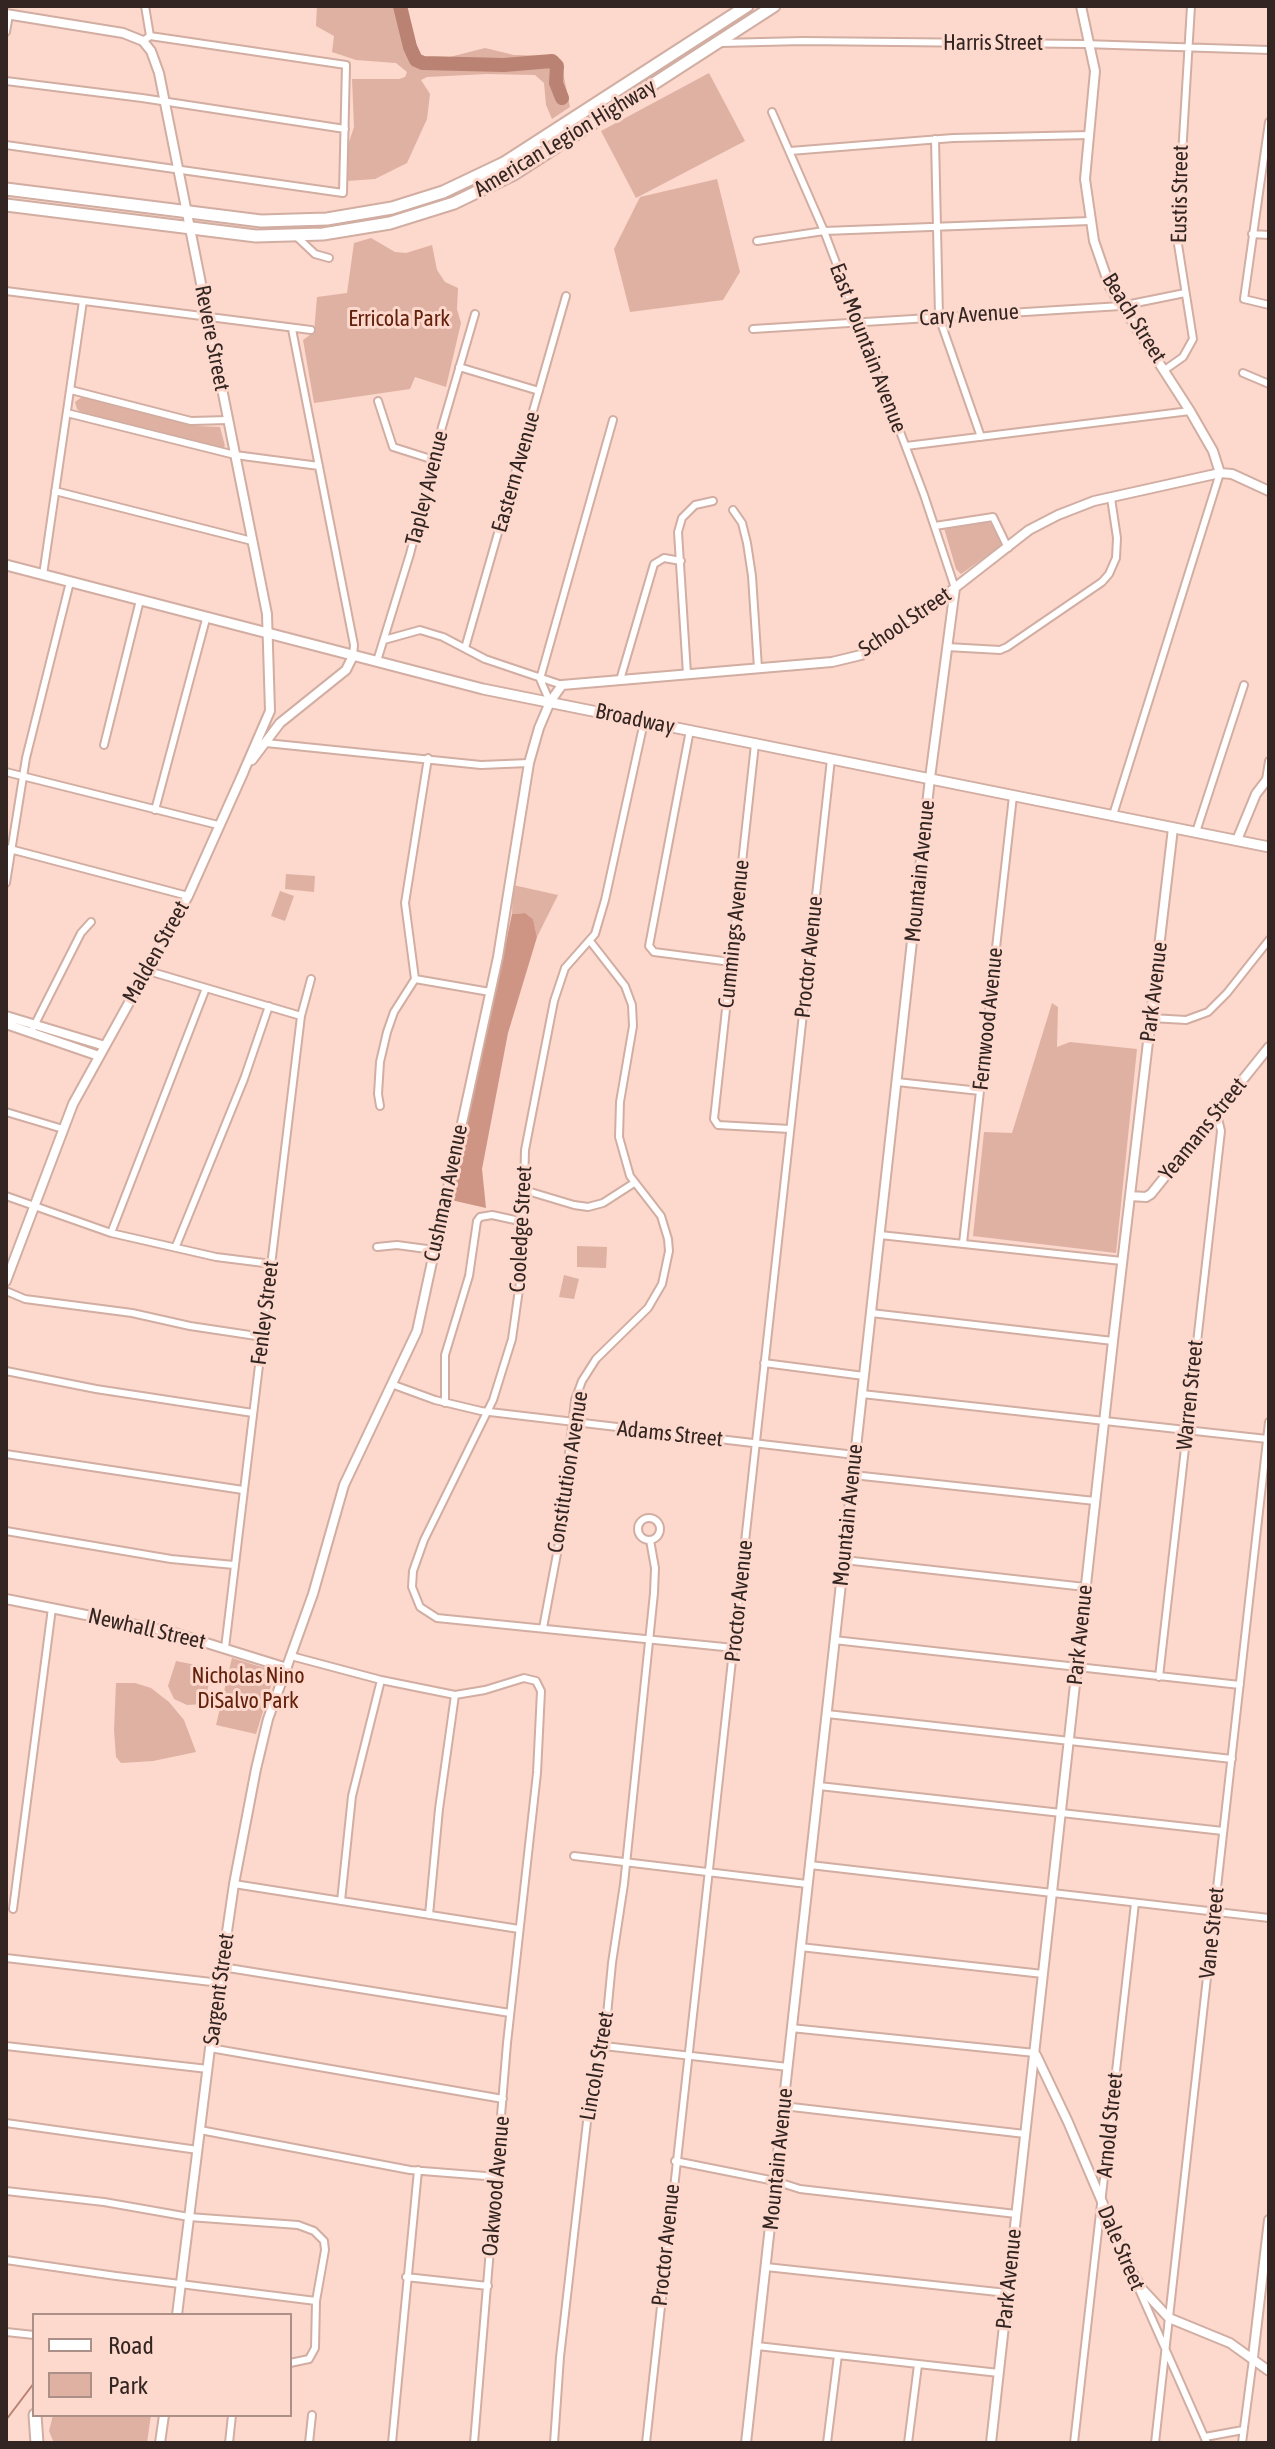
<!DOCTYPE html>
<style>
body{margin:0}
#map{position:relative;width:1275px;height:2449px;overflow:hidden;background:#fdd8cd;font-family:"Asap Condensed",sans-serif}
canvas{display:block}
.frame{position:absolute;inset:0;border:8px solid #332521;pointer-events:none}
.legend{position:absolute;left:32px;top:2313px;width:260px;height:104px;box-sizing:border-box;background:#fdd8cd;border:2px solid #ac9088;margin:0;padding:10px 14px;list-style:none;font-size:24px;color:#332521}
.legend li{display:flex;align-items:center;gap:16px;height:40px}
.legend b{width:40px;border:2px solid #ac9088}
</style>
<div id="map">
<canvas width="1275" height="2449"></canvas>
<div class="frame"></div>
<ul class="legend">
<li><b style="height:10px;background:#fff"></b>Road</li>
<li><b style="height:22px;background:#dfb1a3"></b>Park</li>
</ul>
</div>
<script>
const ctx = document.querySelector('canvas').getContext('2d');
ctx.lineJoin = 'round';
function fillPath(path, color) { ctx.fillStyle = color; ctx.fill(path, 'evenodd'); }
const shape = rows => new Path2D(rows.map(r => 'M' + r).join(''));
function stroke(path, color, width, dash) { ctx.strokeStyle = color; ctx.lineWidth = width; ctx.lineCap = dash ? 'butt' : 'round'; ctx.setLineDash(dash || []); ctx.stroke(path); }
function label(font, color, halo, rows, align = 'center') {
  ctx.font = font + ' "Asap Condensed",sans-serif'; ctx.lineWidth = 6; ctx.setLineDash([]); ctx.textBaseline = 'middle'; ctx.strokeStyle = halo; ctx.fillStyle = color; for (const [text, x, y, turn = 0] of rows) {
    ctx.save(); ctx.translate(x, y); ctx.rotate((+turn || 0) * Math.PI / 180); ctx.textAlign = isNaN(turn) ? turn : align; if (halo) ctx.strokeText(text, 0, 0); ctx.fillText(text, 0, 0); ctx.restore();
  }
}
const green = shape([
 [317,6,394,6,405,39,405,49,414,59,419,55,425,59,438,60,485,48,514,55,557,56,561,62,570,107,552,119,546,105,544,83,535,75,487,74,427,77,421,80,430,94,427,119,407,163,375,179,347,181,345,154,354,127,352,79,399,79,405,77,407,72,396,63,356,60,332,52,334,36,316,26],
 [709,73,745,141,636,198,601,131],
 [717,179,740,272,723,300,630,312,614,249,640,197],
 [371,238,395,252,406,253,432,245,437,270,445,282,458,288,457,309,461,323,446,387,415,377,410,389,314,403,303,340,314,332,317,297,347,293,354,243],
 [83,396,197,426,220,427,225,446,221,449,81,412,77,409,75,402],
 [976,521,990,523,995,528,1002,545,961,574,956,569,944,528],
 [286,874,315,876,314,892,285,889],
 [513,885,558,895,537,937,533,919,525,913,512,914],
 [280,891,294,896,285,921,271,916],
 [1052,1003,1058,1007,1057,1047,1070,1042,1137,1049,1116,1253,973,1236,984,1132,1012,1133],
 [577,1246,607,1247,606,1268,577,1267],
 [564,1275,579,1279,574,1299,559,1297],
 [232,1658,268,1669,274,1676,256,1734,216,1725],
 [176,1661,206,1667,211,1676,204,1704,187,1705,174,1699,168,1686],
 [116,1683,135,1683,151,1688,169,1702,184,1720,196,1752,153,1761,121,1763,116,1757,114,1730],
 [53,2415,151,2415,147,2443,54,2443,49,2431]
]);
const forest = shape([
 [525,913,533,919,537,937,508,1033,482,1169,486,1208,451,1200,512,914]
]);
const water = shape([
 [394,6,406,6,419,55,414,59,407,57]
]);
const stream = shape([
 [6,2420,34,2383]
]);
const river = shape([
 [400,6,410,47,416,60,423,63,504,65,552,61,557,66,556,83,562,98]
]);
const street = shape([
 [6,32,9,15],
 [143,41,150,36,145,6],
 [721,43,803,41,1083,44,1269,50],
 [6,81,142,98,345,129],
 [772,112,824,231,924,495,955,588],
 [1269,122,1244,299,1269,305],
 [935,139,939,317,981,437],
 [6,145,343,193,346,65,150,36],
 [790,151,953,138,1090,135],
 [1252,234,1269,235],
 [296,236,315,254,329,258],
 [757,241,824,231,1090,221],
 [6,291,311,330],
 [292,329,354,645,353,656],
 [753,329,1121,306,1185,293],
 [459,367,539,391],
 [1166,369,1183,357,1193,339,1177,238,1191,6],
 [1243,373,1269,384],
 [71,390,191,421,228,420],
 [378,401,393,447,434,460],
 [67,413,235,455,319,466],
 [906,446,1190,411],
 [55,491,252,541],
 [733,510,742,523,747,543,752,576,758,668],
 [935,526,993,517,1008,548],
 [43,575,83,301],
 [384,640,420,630,443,637,485,659,562,685],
 [947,647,1000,650,1007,647,1102,582,1109,574,1116,558,1117,538,1111,498],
 [465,648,566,296],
 [377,661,410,554,442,427,475,314],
 [687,674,678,532,682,518,695,505,713,501],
 [620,680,654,564,664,558,681,561],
 [550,702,540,679,613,420],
 [644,722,605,900,595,934,565,968,554,1001,525,1150,522,1268,512,1339,493,1400,424,1540,413,1571,412,1587,420,1607,437,1618,734,1648],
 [690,730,649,946,654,952,731,962],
 [266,743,481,765,529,763],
 [755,744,714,1119,718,1125,790,1129],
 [104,745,140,600],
 [6,772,218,825],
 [1266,780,1269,761],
 [155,810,206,619],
 [1113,815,1220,473],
 [1196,832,1244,685],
 [6,848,188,896],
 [6,883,26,758,70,582],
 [145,970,301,1016],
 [415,979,490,992],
 [1151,1018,1186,1020,1208,1012,1227,993,1269,940],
 [33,1028,81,933,91,922],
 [897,1082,980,1091],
 [380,1106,378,1094,380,1062,387,1032,394,1012,415,979,405,903,428,758],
 [6,1112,63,1129],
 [524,1190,574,1205,588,1207,603,1203,634,1183],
 [6,1196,111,1233,216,1257,272,1264],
 [111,1233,206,988],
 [880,1235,1122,1261],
 [963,1243,1013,796],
 [176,1246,244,1079,269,1006],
 [377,1247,397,1245,434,1250],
 [6,1291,25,1299,132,1313,190,1326,263,1337],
 [871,1313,1113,1341],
 [764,1363,864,1376],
 [6,1371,96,1389,253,1413],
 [394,1385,435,1400,481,1411,855,1455],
 [862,1394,1267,1439],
 [445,1403,445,1355,469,1276,477,1221,480,1217,492,1215,524,1222],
 [6,1454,243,1490],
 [853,1475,1095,1501],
 '638 1529a11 11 0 1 1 22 0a11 11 0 1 1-22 0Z',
 [6,1531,171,1559,234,1565],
 [844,1560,1085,1587],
 [543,1628,559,1543,575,1400,582,1381,596,1359,648,1308,662,1284,669,1251,668,1239,661,1216,630,1176,619,1137,620,1102,633,1026,632,1005,625,986,590,941],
 [834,1640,1240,1685],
 [225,1648,301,1016,311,979],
 [291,1656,381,1680,455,1695,485,1690,524,1678,536,1681,541,1691,537,1773,507,2043,474,2443],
 [1159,1677,1221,1131,1217,1114],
 [827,1714,1232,1759],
 [819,1786,1223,1831],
 [574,1856,807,1884],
 [810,1865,1269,1918],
 [234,1884,519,1929],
 [341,1901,352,1796,381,1680],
 [13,1909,52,1608],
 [429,1915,439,1809,455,1695],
 [800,1947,1043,1974],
 [6,1958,220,1983],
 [222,1967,510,2013],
 [791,2028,1035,2053],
 [6,2046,208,2069],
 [604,2046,788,2067],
 [210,2048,503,2099],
 [783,2106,1025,2134],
 [6,2123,198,2150],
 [200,2130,410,2170,498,2177],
 [675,2161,775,2181,800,2189,1016,2214],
 [6,2191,104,2202,189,2217,298,2225,314,2231,324,2241,325,2250,316,2301,315,2348,309,2359,290,2363],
 [6,2260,116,2276,316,2301],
 [766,2267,1007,2293],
 [406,2277,488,2286],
 [1137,2285,1207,2443],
 [6,2332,34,2335],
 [757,2346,999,2373],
 [1205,2437,1243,2430],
 [229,2443,232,2415],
 [309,2443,312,2415],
 [392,2443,418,2170],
 [554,2443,560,2357,589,2104,598,2060,604,2046,612,1963,624,1884,654,1593,655,1568,650,1540],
 [646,2443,831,759],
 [827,2443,838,2355],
 [908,2443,918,2365],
 [1074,2443,1135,1903],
 [1155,2443,1269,1422],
 [1242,2443,1253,2359]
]);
const secondary = shape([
 [1081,6,1095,71,1085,179,1094,241,1110,287,1190,411,1213,451,1220,473],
 [6,14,123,33,143,41,151,51,159,73,267,614,270,711,243,773],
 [252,760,280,723,346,670,353,656],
 [1237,840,1256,794,1269,777],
 [6,1016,105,1046],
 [6,1024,99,1056],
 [1130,1196,1146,1197,1151,1194,1269,1047],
 [6,1281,73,1104,188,896,244,771],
 [6,1599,171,1632,287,1668],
 [1036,2055,1068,2122,1132,2272,1142,2289,1169,2318,1230,2343,1269,2371],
 [177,2315,210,2048,234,1884,256,1769,268,1719,313,1594,344,1485,417,1331,498,957,529,763,539,728,550,702,562,685,832,662,861,655,929,608,1029,530,1058,515,1094,501,1220,473,1232,474,1269,491],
 [1253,2357,1269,2220],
 [160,2443,164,2415],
 [746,2443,930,778,955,588],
 [991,2443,1113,1341,1173,828]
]);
const primary = shape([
 [6,565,483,689,1269,847]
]);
const highway = shape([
 [6,189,261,221,327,219,392,208,443,192,504,163,747,6],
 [6,205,256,236,323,234,390,223,454,203,514,174,774,6],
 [35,2415,37,2443]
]);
const streetNames = [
 ["Harris Street",993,43],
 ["American Legion Highway",565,138,-31],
 ["Eustis Street",1180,194,-89],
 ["Cary Avenue",969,315,-4],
 ["Beach Street",1134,318,58],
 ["Revere Street",212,338,79],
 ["East Mountain Avenue",868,348,69],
 ["Eastern Avenue",516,472,-74],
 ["Tapley Avenue",427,488,-76],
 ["School Street",905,622,-34],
 ["Broadway",635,719,12],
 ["Mountain Avenue",920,871,-84],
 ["Cummings Avenue",734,934,-84],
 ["Malden Street",156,952,-61],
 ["Proctor Avenue",809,957,-84],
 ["Park Avenue",1154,992,-83],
 ["Fernwood Avenue",988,1019,-84],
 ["Yeamans Street",1203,1129,-51],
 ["Cushman Avenue",446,1193,-78],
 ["Cooledge Street",521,1229,-87],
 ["Fenley Street",265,1313,-83],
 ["Warren Street",1190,1395,-84],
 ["Adams Street",670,1434,6],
 ["Constitution Avenue",568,1472,-81],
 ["Mountain Avenue",848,1515,-84],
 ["Proctor Avenue",739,1601,-84],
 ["Newhall Street",147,1629,13],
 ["Park Avenue",1080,1635,-84],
 ["Vane Street",1212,1933,-84],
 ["Sargent Street",219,1989,-82],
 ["Lincoln Street",597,2066,-80],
 ["Arnold Street",1110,2125,-84],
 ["Mountain Avenue",778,2159,-84],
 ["Oakwood Avenue",496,2186,-85],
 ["Proctor Avenue",666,2245,-84],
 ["Dale Street",1121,2248,67],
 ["Park Avenue",1009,2279,-84]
];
const parkNames = [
 ["Erricola Park",399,319],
 ["Nicholas Nino",248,1676],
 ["DiSalvo Park",248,1701]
];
fillPath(green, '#dfb1a3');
fillPath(forest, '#ce9585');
fillPath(water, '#b98272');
stroke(stream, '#b98272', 2);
stroke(river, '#b98272', 14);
stroke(street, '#d1ada2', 10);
stroke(secondary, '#d1ada2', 12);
stroke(primary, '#d1ada2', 13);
stroke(highway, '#d1ada2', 15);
stroke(street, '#fff', 6);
stroke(secondary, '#fff', 8);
stroke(primary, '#fff', 9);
stroke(highway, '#fff', 11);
label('22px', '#332521', '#fdd8cd', streetNames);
label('22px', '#63200a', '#fdd8cd', parkNames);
</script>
